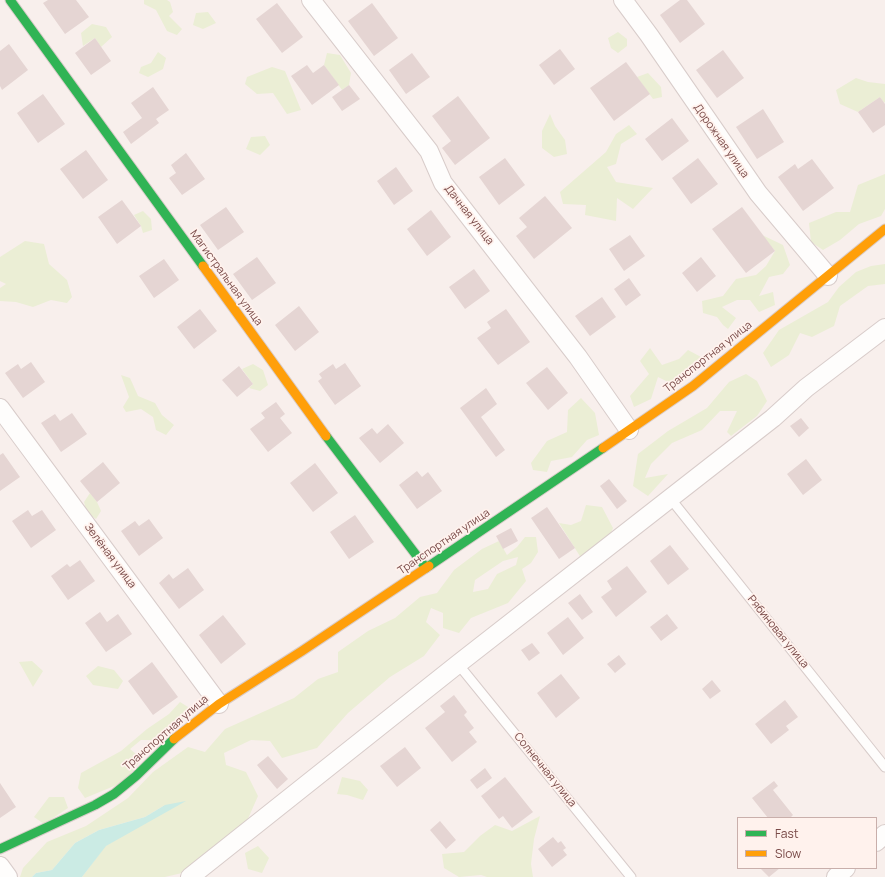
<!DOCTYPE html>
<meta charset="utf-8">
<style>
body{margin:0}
#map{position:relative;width:885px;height:877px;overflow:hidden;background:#f8efec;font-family:Manrope,sans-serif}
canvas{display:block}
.legend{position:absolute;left:737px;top:817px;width:140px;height:52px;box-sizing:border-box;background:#fff2ed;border:1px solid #c9afab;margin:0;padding:5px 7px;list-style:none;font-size:12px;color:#794a48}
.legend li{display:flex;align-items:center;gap:8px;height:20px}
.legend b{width:20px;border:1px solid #c9afab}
</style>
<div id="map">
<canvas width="885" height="877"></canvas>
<ul class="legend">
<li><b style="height:5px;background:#30b455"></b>Fast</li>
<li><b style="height:5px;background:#ff9f0a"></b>Slow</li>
</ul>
</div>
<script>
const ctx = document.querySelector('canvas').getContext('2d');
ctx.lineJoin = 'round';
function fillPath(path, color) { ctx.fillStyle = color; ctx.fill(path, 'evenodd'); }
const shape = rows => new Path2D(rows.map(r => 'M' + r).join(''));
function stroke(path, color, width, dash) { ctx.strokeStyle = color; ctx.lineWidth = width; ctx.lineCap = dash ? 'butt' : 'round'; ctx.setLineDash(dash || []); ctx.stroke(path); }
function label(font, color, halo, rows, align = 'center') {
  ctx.font = font + ' Manrope,sans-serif'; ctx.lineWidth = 3.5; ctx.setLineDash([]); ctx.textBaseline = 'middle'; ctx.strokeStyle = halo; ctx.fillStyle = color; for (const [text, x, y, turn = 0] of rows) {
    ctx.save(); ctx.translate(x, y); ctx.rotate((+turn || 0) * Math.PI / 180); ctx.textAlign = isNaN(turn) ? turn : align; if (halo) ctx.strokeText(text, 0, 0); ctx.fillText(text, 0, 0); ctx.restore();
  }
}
const green = shape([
 [144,0,167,0,170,2,173,12,169,16,182,29,177,35,167,31,156,10,144,4],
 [208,12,216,23,203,29,193,25,196,13],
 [92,24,106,27,112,37,101,47,95,38,83,46,81,33],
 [618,32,627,39,627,46,618,53,611,48,608,38],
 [158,52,166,58,163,69,148,77,139,73,141,67,151,63],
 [327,53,340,55,351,73,349,85,342,90,324,65],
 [272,67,285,71,301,110,287,114,273,93,257,94,245,84,247,77],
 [648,73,661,87,662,97,653,99,637,77],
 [856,78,868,82,885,84,885,102,884,103,880,97,858,112,840,104,836,90],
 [550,114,555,126,565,140,567,154,554,157,542,148,542,131],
 [629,125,637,134,621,144,616,164,607,167,616,182,653,188,633,209,617,198,616,221,585,215,586,205,563,204,560,192,606,152,616,134],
 [265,136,270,145,260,155,246,149,251,137],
 [885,174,885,209,881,216,859,224,840,240,823,250,811,242,809,223,836,212,850,212,858,185],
 [143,211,151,219,152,230,143,233,141,226,134,215],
 [762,235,783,245,790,265,783,274,769,277,759,296,773,292,775,305,759,312,750,300,737,300,722,307,736,318,728,329,723,325,717,317,703,313,702,301,723,296,736,279,756,275,766,266,775,251],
 [25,241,44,244,49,264,67,280,72,297,67,303,51,300,33,307,16,302,0,301,0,288,6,284,0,281,0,257],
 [885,264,885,284,868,286,840,306,834,326,812,337,800,333,789,355,771,367,763,353,779,330,828,302,839,287,856,272,871,266],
 [650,348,662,365,679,359,688,350,701,357,686,375,668,382,658,377,651,399,634,407,630,396,649,374,640,361],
 [253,364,263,370,268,385,260,391,249,388,253,384,242,369],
 [746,374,757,381,767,401,757,416,731,436,727,432,737,411,720,411,702,430,672,443,651,464,645,478,668,474,648,496,633,486,638,454,668,431,707,408,729,382],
 [121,375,130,378,138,396,155,403,162,415,174,425,166,435,156,430,153,417,141,409,126,412,123,407,129,397],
 [581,398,595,413,599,435,587,440,572,457,551,461,547,472,533,470,531,463,547,441,567,432,568,410],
 [90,493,97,502,101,511,96,519,87,513,84,502],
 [586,505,602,507,613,528,606,545,583,561,559,523,571,525,581,521],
 [525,537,536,537,538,552,531,563,522,569,526,581,508,603,471,618,459,633,443,628,443,613,431,608,426,622,440,635,424,656,390,677,348,713,317,748,282,758,270,741,251,740,224,753,226,765,246,772,258,796,247,821,182,873,165,877,82,877,105,846,119,838,165,805,145,817,99,830,75,843,52,870,36,873,32,877,20,877,23,868,47,842,86,826,128,798,153,772,188,747,205,752,225,729,294,698,318,679,338,672,338,652,368,631,395,618,420,597,437,593,454,570,482,549,499,541,507,555,517,547],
 [518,557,516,565,497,574,488,589,473,592,475,580,503,561],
 [32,661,43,671,33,687,19,662],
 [98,666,114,670,123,681,118,689,93,685,86,676],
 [180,702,188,707,181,723,164,730,155,740,141,740,130,749,142,759,124,782,85,798,78,788,81,773,121,751,147,729,169,714],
 [342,777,360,781,368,790,363,800,347,795,337,794],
 [49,797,64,797,68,808,44,824,34,817],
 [540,816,534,839,531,864,533,877,487,877,481,875,459,877,444,868,442,854,464,852,480,836,495,825,512,831],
 [258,846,269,858,262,873,248,869,245,853]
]);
const water = shape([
 [186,801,106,846,82,877,32,877,36,873,52,870,75,843,99,830,145,817,165,805]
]);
const building = shape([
 [48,0,76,0,89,17,65,34,43,3],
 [680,0,687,0,705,24,680,43,660,15],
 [277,3,303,37,282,53,256,19],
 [372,3,398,38,374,56,348,21],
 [95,38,111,61,91,75,75,53],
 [9,44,28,70,2,90,0,86,0,51],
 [560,49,575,69,554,85,539,65],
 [723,50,744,78,717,98,696,70],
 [412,53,430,77,406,94,389,70],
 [626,62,650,94,614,121,590,88],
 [307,65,313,73,324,65,339,85,312,105,291,76],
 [349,85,360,99,342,111,332,97],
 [153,87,169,110,156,119,159,123,131,144,123,132,142,118,131,103],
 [43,94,65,124,38,143,17,113],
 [458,96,490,138,455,165,442,148,451,141,432,116],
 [880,97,885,104,885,125,873,133,858,112],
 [763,109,784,142,757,159,736,127],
 [672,118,689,141,662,161,645,139],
 [86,150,108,180,83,199,60,169],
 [186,153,205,179,182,195,169,178,176,173,171,165],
 [505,158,525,185,499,205,479,177],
 [698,158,718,184,691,204,672,178],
 [812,159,834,188,803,211,778,177,795,164,798,169],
 [396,167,413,191,394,205,377,181],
 [545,196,572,228,534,259,516,236,527,227,519,218],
 [122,200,141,226,117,244,98,217],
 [226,207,244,232,218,250,200,225],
 [742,207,775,251,746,273,712,229],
 [431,210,451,237,427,256,407,229],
 [630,235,645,256,624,271,609,249],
 [257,257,276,283,252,300,233,274],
 [701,257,716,276,697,292,682,273],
 [164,259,179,280,154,298,139,276],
 [474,269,490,291,465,309,449,287],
 [629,278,641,295,626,306,614,289],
 [602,297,616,317,590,336,575,316],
 [299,306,319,332,295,351,275,325],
 [200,309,217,331,194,349,177,327],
 [506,309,530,342,498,365,477,338,491,328,487,322],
 [31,362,45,382,23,398,5,373,18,364,21,369],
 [345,363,361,386,335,405,318,381,322,378,319,374,333,364,336,369],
 [239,366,253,384,237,397,222,380],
 [547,367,568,393,548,410,526,383],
 [486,388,497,404,481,417,505,450,496,457,460,408],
 [276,402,285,414,280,418,292,433,268,452,250,429,265,418,261,413],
 [72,413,87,434,61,452,41,423,55,414,60,421],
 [801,418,809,428,799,437,790,426],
 [388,424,404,443,380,463,359,438,372,428,377,434],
 [3,453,20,477,0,491,0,455],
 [806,459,822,480,803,495,787,474],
 [103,462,120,483,97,502,80,481],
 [315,463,338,493,313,512,290,483],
 [417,471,422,477,428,472,442,491,417,509,399,485],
 [609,479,627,501,617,509,600,486],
 [547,507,575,548,559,559,531,518],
 [28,510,32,516,42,510,56,530,31,548,12,521],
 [355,515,374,542,349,559,330,532],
 [149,519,163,538,139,556,121,531,135,521,139,526],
 [511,528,518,541,503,549,496,536],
 [670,545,689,569,668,585,650,561],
 [80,560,95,581,68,600,51,576,67,564,70,567],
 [627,566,647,592,616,617,601,597,612,589,607,581],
 [188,568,204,590,179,609,159,583,169,574,173,579],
 [580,594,593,612,582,620,568,603],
 [100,612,107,622,118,614,132,634,106,652,85,623],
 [667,614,678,628,661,641,650,627],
 [223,615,246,644,221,664,199,635],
 [568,617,584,638,563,655,547,633],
 [532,643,540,653,529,661,521,650],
 [619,655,626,664,615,673,607,664],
 [152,662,178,697,153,715,128,681],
 [561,674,580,698,556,718,537,693],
 [712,680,721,691,710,699,702,689],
 [454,695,467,712,464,715,474,728,469,732,477,742,452,762,425,728,445,712,440,706],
 [785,700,798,717,786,726,789,730,771,744,755,724],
 [405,747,421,768,397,787,380,766],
 [268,756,288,779,277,789,257,765],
 [485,768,492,778,477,789,470,780],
 [505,777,533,812,512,828,503,816,499,819,481,796],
 [774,781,778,786,773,790,793,815,790,818,768,818,752,798],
 [0,783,16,807,0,818],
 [440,821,456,840,446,849,430,830],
 [553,837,558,843,561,841,566,848,563,850,567,855,552,867,538,849],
 [760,868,780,868,769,877]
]);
const lane = shape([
 [670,498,885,767],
 [458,664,631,877]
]);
const street = shape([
 [311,0,429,151,443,183,578,357,629,430],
 [623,0,649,35,758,193,828,276],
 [0,408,219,704],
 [876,842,885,834],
 [0,866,8,877],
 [190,877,458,664,773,418,806,388,885,328],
 [836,877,846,868]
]);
const fast = shape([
 [10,0,203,266],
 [326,436,426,568],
 [429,566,603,448],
 [0,849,95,805,114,794,136,776,174,739]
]);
const slow = shape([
 [203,266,326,436],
 [603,448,693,386,885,229],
 [174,739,219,704,302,651,429,566]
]);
const streetNames = [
 ["Дорожная улица",721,141,55],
 ["Дачная улица",469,215,52],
 ["Магистральная улица",226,278,54],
 ["Транспортная улица",708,357,-38],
 ["Транспортная улица",444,542,-34],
 ["Зелёная улица",110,556,53],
 ["Рябиновая улица",778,632,51],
 ["Транспортная улица",166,733,-41],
 ["Солнечная улица",545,770,51]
];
fillPath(green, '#ebeed5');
fillPath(water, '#cbebe4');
fillPath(building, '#e5d5d3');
stroke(lane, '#d8ccca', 11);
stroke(street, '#d8ccca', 20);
stroke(fast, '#d9ccc9', 11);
stroke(slow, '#d9ccc9', 11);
stroke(lane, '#fefdfc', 9);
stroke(street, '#fefdfc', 18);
stroke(fast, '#30b455', 9);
stroke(slow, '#ff9f0a', 9);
label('11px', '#794a48', '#fff2ed', streetNames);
</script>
